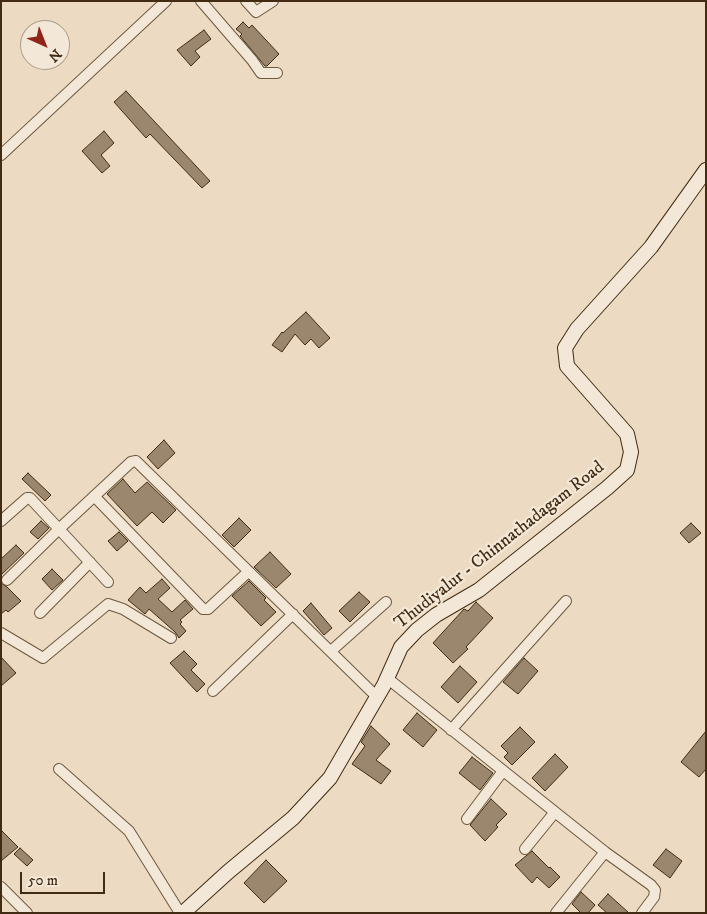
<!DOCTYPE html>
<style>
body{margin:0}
#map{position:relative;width:707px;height:914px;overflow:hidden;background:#ecdbc2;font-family:"IM FELL DW Pica",serif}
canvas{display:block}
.frame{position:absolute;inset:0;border:2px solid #412c13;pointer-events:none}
.north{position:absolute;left:20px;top:20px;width:50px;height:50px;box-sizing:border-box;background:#f3e8d7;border:1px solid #ac9d89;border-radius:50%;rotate:136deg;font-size:14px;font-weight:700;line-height:20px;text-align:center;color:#412c13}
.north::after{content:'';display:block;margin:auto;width:18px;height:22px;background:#8f2418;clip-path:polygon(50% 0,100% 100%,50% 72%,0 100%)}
.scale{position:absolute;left:20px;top:872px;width:85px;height:22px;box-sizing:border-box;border:2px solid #412c13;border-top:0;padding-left:6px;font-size:15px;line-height:18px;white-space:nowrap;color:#412c13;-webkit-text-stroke:4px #f3e8d7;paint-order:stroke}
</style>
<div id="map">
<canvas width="707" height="914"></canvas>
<div class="frame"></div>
<div class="north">N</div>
<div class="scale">50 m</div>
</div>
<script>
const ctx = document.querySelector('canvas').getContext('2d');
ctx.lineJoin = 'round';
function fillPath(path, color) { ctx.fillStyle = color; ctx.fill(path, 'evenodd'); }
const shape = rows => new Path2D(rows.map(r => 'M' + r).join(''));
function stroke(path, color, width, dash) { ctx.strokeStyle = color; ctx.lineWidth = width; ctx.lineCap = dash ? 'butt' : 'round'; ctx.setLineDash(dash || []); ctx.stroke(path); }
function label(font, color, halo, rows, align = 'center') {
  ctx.font = font + ' "IM FELL DW Pica",serif'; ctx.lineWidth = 4.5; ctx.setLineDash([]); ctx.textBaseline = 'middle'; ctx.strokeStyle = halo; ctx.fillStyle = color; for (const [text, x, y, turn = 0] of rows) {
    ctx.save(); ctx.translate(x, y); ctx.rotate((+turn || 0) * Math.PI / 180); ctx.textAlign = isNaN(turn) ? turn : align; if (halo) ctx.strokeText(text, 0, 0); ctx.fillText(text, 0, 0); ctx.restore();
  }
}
const building = shape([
 [243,22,249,28,252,25,279,54,267,66,265,66,240,36,242,34,236,29,243,22],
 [204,30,211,39,195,51,200,57,191,66,177,50,204,30],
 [126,91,210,181,202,188,150,134,146,138,114,102,126,91],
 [104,131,114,143,101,155,110,166,102,173,82,151,104,131],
 [306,312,330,338,319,348,311,339,305,345,295,334,282,352,272,345,282,332,283,333,306,312],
 [164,440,175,453,158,469,147,457,164,440],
 [28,473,51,495,45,501,22,479,28,473],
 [123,479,135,493,147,482,176,510,163,523,152,512,137,526,107,494,123,479],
 [239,518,251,530,234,547,222,535,239,518],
 [41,521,49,528,38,539,30,532,41,521],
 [691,523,701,533,689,543,680,533,691,523],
 [119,532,128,541,117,551,108,541,119,532],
 [16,545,24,553,1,575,1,559,16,545],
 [270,552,291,574,276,588,254,567,270,552],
 [52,569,63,580,52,590,42,579,52,569],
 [162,579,170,588,158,599,172,612,185,600,193,609,180,620,182,622,180,624,186,631,179,638,175,632,149,609,145,614,128,600,140,587,146,593,162,579],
 [249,581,266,598,264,600,276,612,261,626,232,596,249,581],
 [1,583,7,587,21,601,8,612,6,610,1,614,1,583],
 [359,592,370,602,350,622,339,611,359,592],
 [476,602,493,618,466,647,468,649,453,663,433,643,464,609,468,611,476,602],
 [311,603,332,628,324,635,303,611,311,603],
 [184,651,197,664,191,670,205,684,197,692,170,663,184,651],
 [1,657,16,673,1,686,1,657],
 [524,658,538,671,518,694,503,682,524,658],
 [460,666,477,682,458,703,441,687,460,666],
 [417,713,437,730,423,747,403,730,417,713],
 [371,726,390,744,376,760,391,771,381,784,352,764,365,746,361,742,371,726],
 [520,727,535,742,512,765,504,757,508,753,501,746,520,727],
 [706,731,706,769,699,777,681,762,706,731],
 [555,754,568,767,545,791,532,778,555,754],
 [472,757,493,773,480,790,459,773,472,757],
 [491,799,507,814,496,825,498,827,485,841,470,825,491,799],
 [1,830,18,847,1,861,1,830],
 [20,848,33,860,27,866,14,854,20,848],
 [666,849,682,861,670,878,653,865,666,849],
 [532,851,549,868,550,867,560,877,549,888,537,877,532,883,515,865,532,851],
 [266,860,287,881,264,903,244,883,266,860],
 [581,892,595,905,588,913,581,913,572,904,581,892],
 [608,894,629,913,607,913,598,905,608,894]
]);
const street = shape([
 [201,1,252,60,261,73,277,73],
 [246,1,256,12,273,1],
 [1,155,166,1],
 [94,496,203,609,208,609,248,572],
 [1,521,27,498,30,498,59,529,131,462,136,461,377,697],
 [7,580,59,529,108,582],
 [40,613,90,562],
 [1,633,43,658,108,604,123,609,171,638],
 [331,651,386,602],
 [387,678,605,852,651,885,655,890,654,897,642,913],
 [213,691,293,614],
 [451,730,566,601],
 [59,769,129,831,180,913],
 [467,819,503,771],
 [525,849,555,812],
 [1,887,27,913],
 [556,913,605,852]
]);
const secondary = shape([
 [183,913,228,872,293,818,330,778,384,685,401,647,417,630,436,615,479,590,607,488,627,470,631,452,627,434,567,366,565,348,577,329,651,247,706,170]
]);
const streetNames = [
 ["Thudiyalur - Chinnathadagam Road",500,546,-38]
];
fillPath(building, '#9a876e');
stroke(building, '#412c13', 1);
stroke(street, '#6c583f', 12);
stroke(secondary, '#412c13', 16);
stroke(street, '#f3e8d7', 10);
stroke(secondary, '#f3e8d7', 14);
label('18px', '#412c13', '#f3e8d7', streetNames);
</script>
